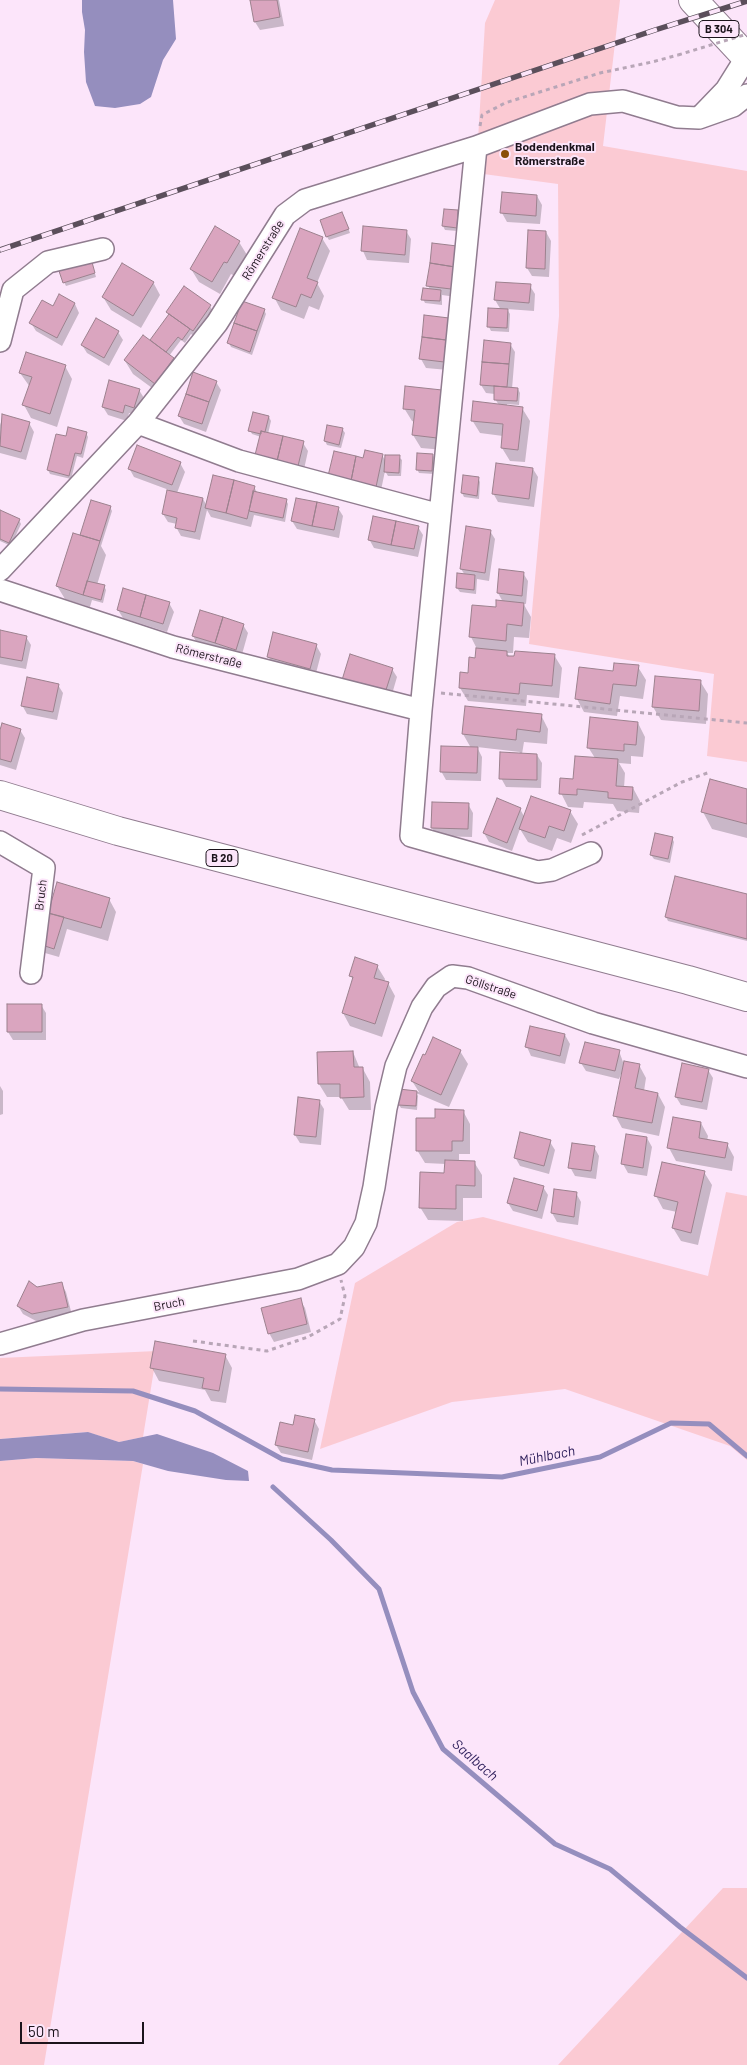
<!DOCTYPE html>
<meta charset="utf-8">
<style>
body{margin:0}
#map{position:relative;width:747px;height:2065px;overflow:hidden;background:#fce5fa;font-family:Barlow,sans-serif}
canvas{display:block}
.scale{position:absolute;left:20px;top:2022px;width:124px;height:22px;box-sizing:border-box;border:2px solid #1b131b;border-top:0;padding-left:6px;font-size:15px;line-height:18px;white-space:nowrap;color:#1b131b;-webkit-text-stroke:4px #fce5fa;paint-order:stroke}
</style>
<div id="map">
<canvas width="747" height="2065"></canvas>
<div class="scale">50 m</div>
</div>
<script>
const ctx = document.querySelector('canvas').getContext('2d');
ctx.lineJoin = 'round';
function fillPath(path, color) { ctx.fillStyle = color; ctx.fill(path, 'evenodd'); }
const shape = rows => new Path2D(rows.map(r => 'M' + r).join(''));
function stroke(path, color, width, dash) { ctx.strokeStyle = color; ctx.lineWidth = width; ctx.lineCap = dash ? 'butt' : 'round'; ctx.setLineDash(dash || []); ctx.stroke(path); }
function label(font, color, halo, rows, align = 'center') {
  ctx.font = font + ' Barlow,sans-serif'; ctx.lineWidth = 4; ctx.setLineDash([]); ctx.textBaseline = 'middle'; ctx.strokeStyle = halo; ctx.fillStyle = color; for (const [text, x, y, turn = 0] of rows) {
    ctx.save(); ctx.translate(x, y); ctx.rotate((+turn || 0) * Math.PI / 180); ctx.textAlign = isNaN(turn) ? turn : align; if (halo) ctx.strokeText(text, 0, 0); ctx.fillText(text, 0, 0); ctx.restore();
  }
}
const green = shape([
 [495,0,620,0,603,146,747,171,747,762,707,756,714,674,529,644,559,316,558,184,476,173,485,23],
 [726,1192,747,1196,747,1460,730,1446,565,1389,452,1402,320,1449,355,1283,457,1222,483,1217,708,1276],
 [157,1351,143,1437,119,1442,87,1432,0,1439,0,1358],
 [36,1458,133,1461,143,1464,44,2065,0,2065,0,1461],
 [723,1888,747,1888,747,2065,558,2065]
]);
const water = shape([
 [82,0,173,0,176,39,163,60,151,97,140,104,115,108,95,106,86,82,84,52,85,30,82,12],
 [88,1432,119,1442,157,1434,213,1453,248,1471,249,1481,226,1480,168,1471,133,1461,36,1458,0,1461,0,1439]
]);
const shadow = shape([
 [251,0,279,0,284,26,260,30,255,22],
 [537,196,542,205,540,224,507,222,502,213],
 [458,211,460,215,458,231,445,230,443,226],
 [344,217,350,233,329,240,327,237],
 [406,231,411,239,409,263,367,260,363,251],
 [546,232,551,241,549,277,532,276,527,268],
 [322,238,330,251,317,283,324,296,319,310,309,306,304,319,281,310,274,297],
 [239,242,247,255,235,276,231,274,220,294,199,282,191,269],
 [457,248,456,297,442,295,442,305,425,303,423,299,430,290,428,285],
 [91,260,96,277,66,286,64,282],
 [153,282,160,295,141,328,111,310,103,297],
 [530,286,535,294,534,311,507,309,510,314,509,332,491,331,489,327,501,310,495,300],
 [59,296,75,304,79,313,62,346,36,331,31,323,53,307],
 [210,306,215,315,198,339,191,334,185,343,181,340,169,356,173,359,181,372,163,396,133,374,125,361,154,345,151,340,169,316,167,312],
 [264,310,266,314,252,355,231,347,229,343],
 [448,319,448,370,426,368,421,359],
 [118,332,123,340,109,366,87,353,82,345],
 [510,344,515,352,512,389,518,389,520,393,519,405,507,404,507,406,522,408,530,421,525,462,510,461,502,448,503,436,480,433,472,420,499,405,495,399,495,394,486,393,481,385],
 [65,366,72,379,57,427,31,418,24,405,30,387,20,373],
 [216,382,221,390,206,432,184,424,179,416],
 [406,387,444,450,421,448,413,435,415,422,412,421,404,408],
 [139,390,144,398,139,416,129,413,127,421,108,415,103,407],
 [3,416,29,423,34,432,26,460,0,453,0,425],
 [269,417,271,421,268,434,303,443,308,451,303,474,261,437,252,434,250,430],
 [343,430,345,433,341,448,327,445,325,441],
 [86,433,88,437,83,458,77,456,71,479,50,474,48,470,67,438],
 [382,455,386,462,399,457,402,460,401,476,388,476,385,471,380,495,334,484,364,459],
 [433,455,435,459,434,474,419,473,417,469],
 [180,463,185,472,177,493,203,499,207,506,254,487,258,494,286,500,288,504,285,522,254,515,251,527,211,517,207,510,200,540,181,536,176,527,177,524,168,522,163,514,169,490,134,477,129,468],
 [533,469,538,477,534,507,498,502,493,493],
 [478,478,480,482,479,499,464,497,462,493],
 [91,501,110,507,112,511,101,546,106,555,97,585,104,586,106,590,103,603,92,600,90,607,65,599,57,586,81,537],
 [338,508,343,516,339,538,297,529,292,521],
 [0,511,19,520,21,524,11,546,0,541],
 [418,527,423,535,418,557,374,548,369,539],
 [490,531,495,539,489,581,477,579,476,594,460,592,457,588,459,575,465,575,461,569],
 [523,573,528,581,526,604,523,603,531,617,529,638,514,637,513,653,507,653,510,657,554,655,562,668,559,698,527,695,526,706,468,701,460,688,476,659,477,649,471,637,503,602,498,593],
 [169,603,174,612,167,632,123,618,118,610],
 [243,625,248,633,241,658,198,645,193,636],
 [0,631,26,637,31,645,26,669,0,664],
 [316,645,321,654,315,677,273,665,268,656],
 [638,667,646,680,643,699,620,696,617,716,584,712,577,699,614,673],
 [392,669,397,677,390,701,348,689],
 [656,677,700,681,708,694,706,724,661,720,653,707],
 [58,685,63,693,57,720,27,714,22,705],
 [541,715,548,729,547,744,524,742,522,754,537,755,542,763,541,788,506,787,501,778,520,752,477,747,482,757,481,781,446,780,441,771,471,748,463,734],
 [638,723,645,737,643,757,631,756,631,764,619,763,625,773,624,788,633,788,640,801,639,813,617,811,613,804,584,802,583,808,568,807,561,793,595,758,588,747],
 [20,730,25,738,16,770,0,765,0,734],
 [747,790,747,838,712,829,703,812],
 [468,804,473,813,472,837,437,836,432,828],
 [520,809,525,818,570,811,578,824,571,843,557,838,552,851,528,842,520,829,512,851,489,842,484,833],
 [672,838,674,842,670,863,654,859,651,855],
 [58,884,109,899,116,912,108,941,67,929,59,957,45,953,40,944],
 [747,895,747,941,668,921,666,917],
 [377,966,385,979,384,982,388,983,395,996,382,1037,350,1026,343,1013,353,980,351,976],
 [41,1005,46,1013,46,1040,13,1040,8,1032],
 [565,1035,570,1044,565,1064,531,1056,527,1047],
 [460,1051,468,1064,449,1107,416,1093,418,1096,417,1110,401,1108,399,1105,400,1091,419,1092,412,1081],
 [619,1051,623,1062,639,1065,646,1078,644,1091,658,1094,665,1107,659,1136,622,1128,615,1115,623,1075,621,1074,619,1079,586,1071,581,1063],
 [353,1052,360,1069,363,1069,370,1082,371,1110,349,1110,341,1097,327,1097,319,1084],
 [708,1070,713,1078,707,1110,681,1105,676,1097],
 [0,1086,3,1091,3,1114,0,1115],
 [319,1101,324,1109,321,1145,300,1143,295,1135],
 [463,1111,470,1124,470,1154,459,1154,459,1162,474,1162,482,1175,482,1198,463,1198,463,1221,428,1220,420,1207,446,1174,446,1164,425,1163,417,1150,436,1120],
 [701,1123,708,1136,707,1141,727,1144,734,1157,732,1171,676,1161,669,1148],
 [647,1138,652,1147,647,1176,628,1173,623,1164],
 [550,1142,555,1150,549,1174,520,1166,515,1157],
 [594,1147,599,1156,596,1179,575,1176,570,1167],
 [704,1172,712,1185,698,1245,681,1241,673,1228,677,1212,663,1209,656,1196],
 [543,1187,548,1195,542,1219,513,1211,508,1203],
 [556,1190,576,1193,581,1202,578,1225,557,1222,552,1213],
 [61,1283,66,1292,72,1315,38,1322,23,1314,18,1306,36,1288],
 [300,1300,305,1308,311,1332,274,1342,269,1333],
 [225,1355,232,1368,226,1403,211,1401,205,1390,159,1381,152,1368],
 [314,1420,319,1429,312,1460,281,1453,276,1445]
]);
const stream = shape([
 [0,1389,133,1391,195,1411,282,1459,332,1470,502,1477,600,1457,671,1423,709,1424,747,1456],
 [273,1487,331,1540,379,1589,413,1692,443,1749,555,1844,610,1869,680,1927,747,1978]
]);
const building = shape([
 [250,0,277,0,280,17,254,22,250,0],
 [502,192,537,195,536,216,500,213,502,192],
 [444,209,458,210,457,228,442,226,444,209],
 [342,212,349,229,326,237,320,220,342,212],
 [215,226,240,241,227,263,224,262,212,282,190,269,215,226],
 [363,226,407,230,405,255,361,251,363,226],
 [300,228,323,237,307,278,318,282,311,298,301,294,296,307,272,298,300,228],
 [528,230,546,231,545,269,526,268,528,230],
 [432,243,457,246,455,267,430,263,432,243],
 [90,255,95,273,63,283,57,265,90,255],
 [122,263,154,282,133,316,102,297,122,263],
 [430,263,455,267,451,289,426,286,430,263],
 [496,282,531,284,529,303,494,300,496,282],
 [184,286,211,305,193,331,166,312,184,286],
 [423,288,441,290,440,301,421,300,423,288],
 [59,294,75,303,57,338,29,323,42,300,53,306,59,294],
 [242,301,265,309,257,331,234,323,242,301],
 [488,308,508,309,507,328,487,327,488,308],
 [169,314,190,329,182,340,178,337,166,352,150,340,169,314],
 [424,315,449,318,446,340,422,337,424,315],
 [96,318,119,331,104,358,81,345,96,318],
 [234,323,257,331,250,352,227,343,234,323],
 [143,335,174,358,155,384,124,360,143,335],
 [422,337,446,340,444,362,419,359,422,337],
 [484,340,511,343,509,364,482,362,484,340],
 [26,352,66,365,50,414,22,405,32,377,19,373,26,352],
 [482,362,509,364,507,387,480,385,482,362],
 [193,372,217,381,209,402,186,394,193,372],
 [109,380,140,389,134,408,125,405,123,413,102,407,109,380],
 [405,386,442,390,437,438,412,435,415,410,403,409,405,386],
 [494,386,518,388,517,401,494,400,494,386],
 [186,394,209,402,202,424,178,416,186,394],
 [473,401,523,407,518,450,501,448,503,424,471,421,473,401],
 [253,412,269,416,265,432,261,431,261,434,248,431,253,412],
 [2,414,30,422,21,452,0,446,2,414],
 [327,425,343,428,339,445,324,441,327,425],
 [68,427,87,432,81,454,75,453,69,476,47,470,56,434,66,436,68,427],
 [261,431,283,436,277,461,255,455,261,431],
 [283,436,304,441,298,466,277,461,283,436],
 [137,445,181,462,172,485,128,469,137,445],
 [365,450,383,454,376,487,351,481,356,456,363,458,365,450],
 [334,451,356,456,351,481,328,476,334,451],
 [417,453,433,454,432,471,416,470,417,453],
 [385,455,400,455,399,473,384,472,385,455],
 [496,463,533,468,529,499,492,494,496,463],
 [213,475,234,480,226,513,205,508,213,475],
 [463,475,479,477,477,496,461,493,463,475],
 [234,480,255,486,247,519,226,513,234,480],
 [167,490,203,498,195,532,175,528,177,518,162,514,167,490],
 [253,491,287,499,283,518,249,511,253,491],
 [296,498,317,502,312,526,291,521,296,498],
 [91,500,111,506,100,541,80,535,91,500],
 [317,502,339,507,334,530,312,526,317,502],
 [0,510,20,519,9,543,0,539,0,510],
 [373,516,396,521,391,545,368,540,373,516],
 [396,521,419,526,414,549,391,545,396,521],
 [466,526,491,530,485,573,460,569,466,526],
 [73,533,100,541,83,595,56,586,73,533],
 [499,569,524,572,522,596,497,593,499,569],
 [457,573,475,575,474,590,456,588,457,573],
 [87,581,105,585,101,600,83,595,87,581],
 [123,588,146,595,140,617,117,610,123,588],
 [146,595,170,602,163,624,140,617,146,595],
 [496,600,524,603,522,626,507,624,506,641,469,637,472,605,496,607,496,600],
 [200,610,223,617,215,643,192,636,200,610],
 [223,617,244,624,236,650,215,643,223,617],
 [0,630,27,636,22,661,0,657,0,630],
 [273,632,317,644,310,669,267,657,273,632],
 [476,648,507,651,507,656,514,656,515,651,555,654,552,686,520,683,519,694,459,688,460,672,468,673,469,657,475,658,476,648],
 [350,654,393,668,385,693,342,680,350,654],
 [614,663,639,665,636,686,613,684,610,704,575,699,579,667,613,671,614,663],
 [655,676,701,680,699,711,652,707,655,676],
 [27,677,59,684,53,712,21,706,27,677],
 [465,706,542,714,540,732,517,729,516,740,462,734,465,706],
 [590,717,638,722,636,745,624,744,624,751,587,748,590,717],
 [2,723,21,729,11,762,0,759,0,730,2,723],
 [441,746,478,747,477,773,440,772,441,746],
 [500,752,537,754,537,780,499,779,500,752],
 [575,756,618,759,616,786,633,787,632,800,608,798,608,792,577,789,577,795,559,794,560,778,573,779,575,756],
 [710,779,747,789,747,824,701,812,710,779],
 [531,796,571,810,564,831,549,826,545,838,519,829,531,796],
 [497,798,521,808,507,843,483,833,497,798],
 [432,802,469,803,468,829,431,828,432,802],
 [655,833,673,837,668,859,650,855,655,833],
 [675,876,747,894,747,939,665,917,675,876],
 [57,882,110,898,101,928,48,913,57,882],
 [48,913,64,917,54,949,39,944,48,913],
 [355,957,378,965,374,978,389,982,375,1024,342,1013,353,977,349,976,355,957],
 [7,1004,42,1004,42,1032,7,1032,7,1004],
 [530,1026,565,1034,560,1056,525,1047,530,1026],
 [433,1037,461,1050,441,1095,411,1081,423,1054,425,1055,433,1037],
 [585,1042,620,1050,615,1071,579,1063,585,1042],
 [353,1051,354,1067,363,1067,364,1097,340,1098,340,1084,318,1084,317,1052,353,1051],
 [624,1061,640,1064,635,1088,658,1093,652,1123,613,1116,624,1061],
 [682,1063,709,1069,702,1102,675,1097,682,1063],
 [399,1089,417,1091,416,1106,398,1105,399,1089],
 [298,1097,320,1100,316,1137,294,1135,298,1097],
 [435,1109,464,1110,463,1141,452,1141,452,1151,416,1151,416,1118,435,1118,435,1109],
 [673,1117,701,1122,699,1138,728,1143,725,1158,667,1148,673,1117],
 [520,1132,551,1140,544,1166,514,1158,520,1132],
 [626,1134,647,1137,643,1168,621,1164,626,1134],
 [572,1143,595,1146,591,1171,568,1168,572,1143],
 [445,1160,475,1161,475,1186,456,1185,456,1209,419,1208,420,1172,444,1173,445,1160],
 [662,1162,705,1171,691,1233,672,1228,678,1202,654,1196,662,1162],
 [514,1178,544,1186,537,1211,507,1203,514,1178],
 [554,1189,577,1192,574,1217,551,1213,554,1189],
 [29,1281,37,1287,62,1282,68,1307,32,1314,17,1306,29,1281],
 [301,1298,307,1324,268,1334,261,1308,301,1298],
 [155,1341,226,1354,219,1391,202,1388,204,1378,150,1368,155,1341],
 [295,1415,315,1419,308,1452,275,1445,280,1422,293,1425,295,1415]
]);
const path = shape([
 [480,126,482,115,505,103,600,73,652,62,678,55],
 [441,693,747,723],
 [582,835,682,782,710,772],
 [193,1341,267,1351,308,1337,340,1319,345,1296,341,1280]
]);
const minor = shape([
 [701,116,726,90,746,58],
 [476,147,590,104,623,101,677,117,699,118,733,106,747,95],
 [0,341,13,290,48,262,103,249],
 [138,423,239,461,440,515],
 [0,570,138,423,217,323,285,215,305,200,476,147,421,710,411,836,538,872,552,870,591,853],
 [0,590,173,647,421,710],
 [0,842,44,868,31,973],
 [0,1344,83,1320,298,1279,338,1264,354,1247,366,1223,374,1187,386,1108,396,1066,422,1007,436,987,452,976,468,978,593,1023,747,1067]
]);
const major = shape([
 [693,0,747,58],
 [0,795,118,831,688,980,747,997]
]);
const rail = shape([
 [0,250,655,30,747,1]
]);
const pathBridge = shape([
 [678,55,747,34]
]);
const markers = [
 [505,154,5,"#8a5008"]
];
const shields = [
 [719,29,40],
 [222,858,32]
];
const shieldNames = [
 ["B 304",719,29],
 ["B 20",222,858]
];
const poiNames = [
 ["Bodendenkmal",515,147],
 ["Römerstraße",515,161]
];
const streetNames = [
 ["Römerstraße",263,250,-58],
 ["Römerstraße",209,656,14],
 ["Bruch",41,895,-83],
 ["Göllstraße",491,987,18],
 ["Bruch",169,1304,-11]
];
const waterNames = [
 ["Mühlbach",547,1456,-11],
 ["Saalbach",475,1760,41]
];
fillPath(green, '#fbcad3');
fillPath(water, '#958ebe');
fillPath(shadow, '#0003');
stroke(stream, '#958ebe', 5);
fillPath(building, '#daa5bf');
stroke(building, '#9c818e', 1);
stroke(minor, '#907c8f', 24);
stroke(major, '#907c8f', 30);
stroke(path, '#b8a6b7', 3, [4, 4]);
stroke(minor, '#fff', 21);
stroke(major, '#fff', 28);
stroke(rail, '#5b4f5b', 5.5);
stroke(rail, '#fce5fa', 4, [11]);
stroke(pathBridge, '#b8a6b7', 3, [4, 4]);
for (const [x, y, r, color] of markers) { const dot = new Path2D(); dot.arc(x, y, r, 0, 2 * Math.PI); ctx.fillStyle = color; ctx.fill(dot); stroke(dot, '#fce5fa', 2); }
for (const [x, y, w] of shields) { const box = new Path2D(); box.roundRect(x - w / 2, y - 8.5, w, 17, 4); ctx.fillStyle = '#fce5fa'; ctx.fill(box); stroke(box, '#1b131b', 1); }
label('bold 11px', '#1b131b', null, shieldNames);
label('bold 12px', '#1b131b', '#fce5fa', poiNames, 'left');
label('12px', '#1b131b', '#fce5fa', streetNames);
label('italic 14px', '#30215d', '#fce5fa', waterNames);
</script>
